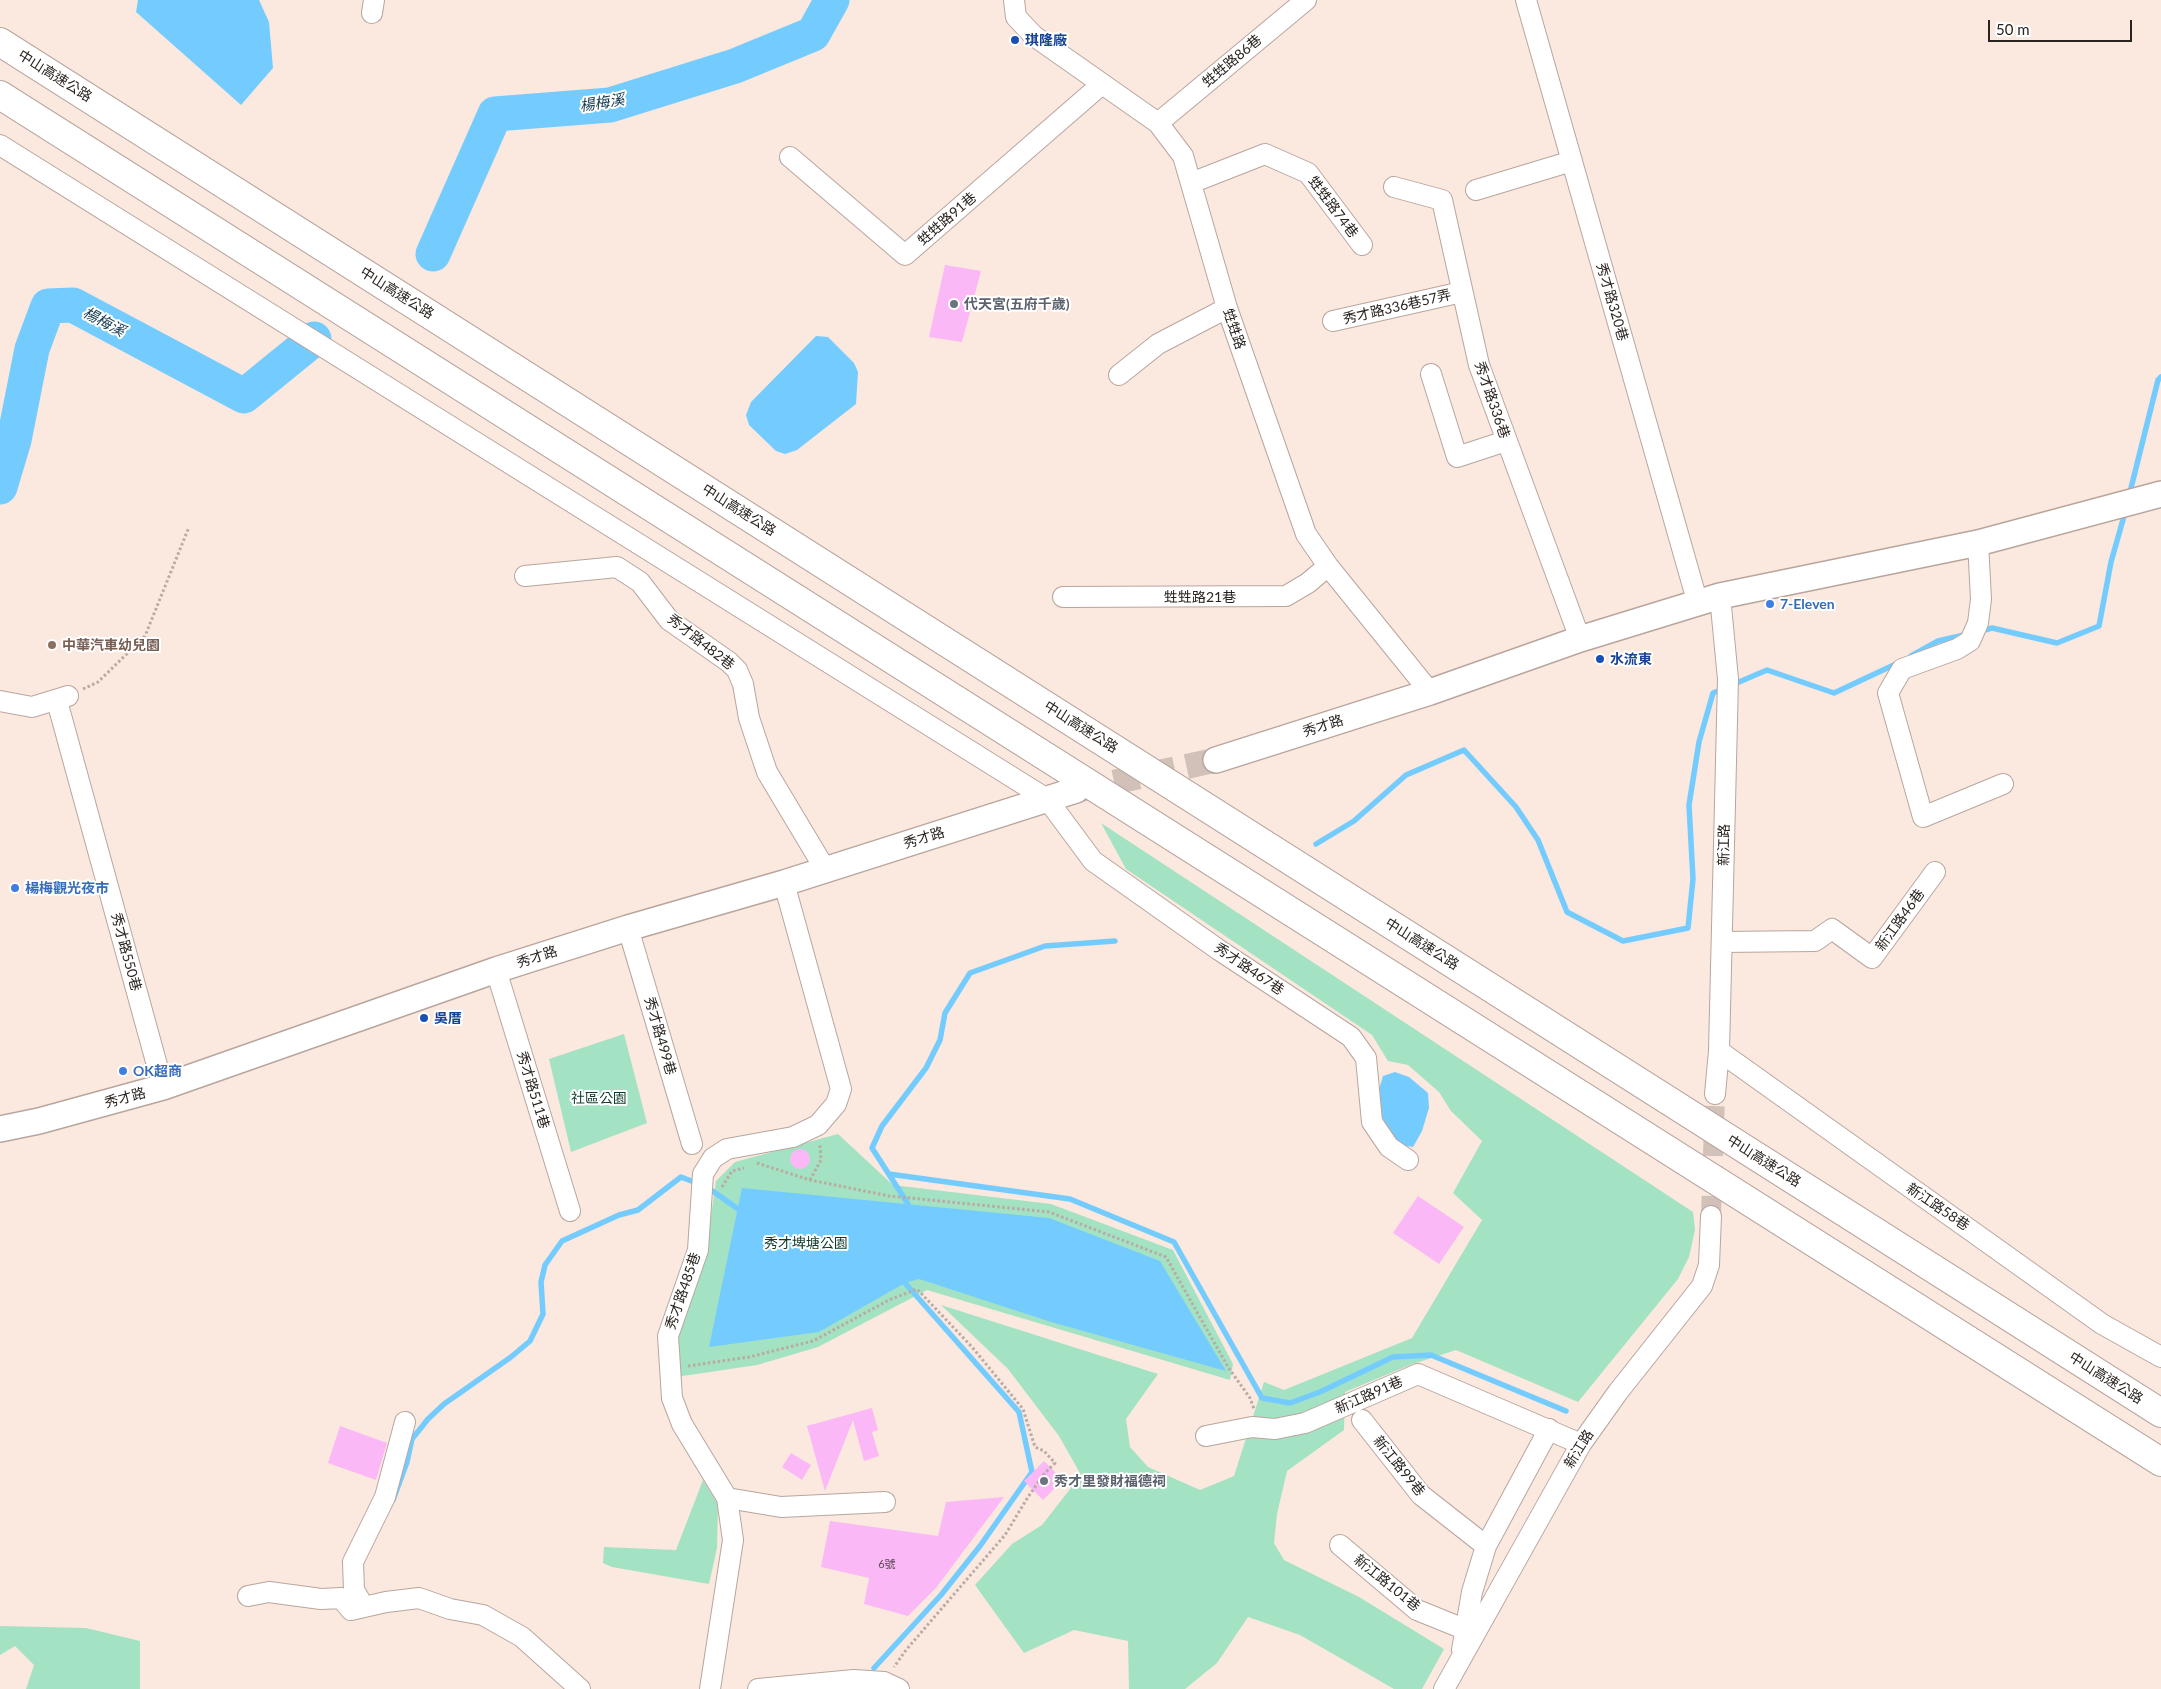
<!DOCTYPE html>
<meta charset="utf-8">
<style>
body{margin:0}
#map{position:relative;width:2161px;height:1689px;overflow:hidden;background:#fbe8df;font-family:Lato,sans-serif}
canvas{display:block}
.scale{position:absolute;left:1988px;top:20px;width:144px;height:22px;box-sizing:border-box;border:2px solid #2a2420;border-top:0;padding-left:6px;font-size:15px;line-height:18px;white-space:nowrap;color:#2a2420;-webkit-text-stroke:4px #fff;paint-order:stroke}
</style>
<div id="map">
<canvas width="2161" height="1689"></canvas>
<div class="scale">50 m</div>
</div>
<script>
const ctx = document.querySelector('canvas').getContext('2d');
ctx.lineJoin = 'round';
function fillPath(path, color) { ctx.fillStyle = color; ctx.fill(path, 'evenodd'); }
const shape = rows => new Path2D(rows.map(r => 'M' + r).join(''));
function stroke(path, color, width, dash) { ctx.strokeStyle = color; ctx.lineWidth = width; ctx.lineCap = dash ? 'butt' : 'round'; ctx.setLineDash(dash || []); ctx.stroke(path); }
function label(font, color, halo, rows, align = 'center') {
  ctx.font = font + ' Lato,"Noto Sans TC",sans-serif'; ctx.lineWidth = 4; ctx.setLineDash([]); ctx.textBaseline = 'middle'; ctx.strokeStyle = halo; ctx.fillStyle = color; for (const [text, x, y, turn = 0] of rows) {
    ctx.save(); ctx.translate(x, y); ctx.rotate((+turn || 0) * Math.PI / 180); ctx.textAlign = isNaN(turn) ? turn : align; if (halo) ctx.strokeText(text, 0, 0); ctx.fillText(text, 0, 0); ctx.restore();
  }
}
const green = shape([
 [1101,823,1693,1212,1695,1230,1689,1257,1678,1279,1578,1402,1456,1350,1410,1365,1345,1392,1344,1430,1287,1471,1277,1514,1274,1543,1284,1560,1359,1597,1444,1649,1422,1689,1394,1689,1300,1635,1248,1617,1217,1663,1185,1689,1129,1689,1128,1641,1074,1630,1024,1653,975,1585,1012,1544,1042,1525,1081,1475,1059,1436,1008,1369,941,1305,1158,1374,1126,1419,1130,1447,1148,1467,1200,1490,1234,1476,1264,1382,1284,1390,1412,1338,1482,1220,1453,1193,1482,1141,1451,1111,1439,1092,1408,1065,1388,1061,1372,1035,1126,869],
 [624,1034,647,1123,571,1152,549,1059],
 [838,1134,893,1185,1051,1204,1173,1250,1233,1364,1230,1380,927,1290,818,1347,757,1365,676,1377,675,1345,706,1251,716,1181,735,1162],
 [703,1480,718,1504,717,1548,709,1584,612,1567,603,1563,604,1547,676,1550],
 [0,1626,86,1628,140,1641,140,1689,26,1689,34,1665,15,1646,0,1655]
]);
const water = shape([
 [138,0,259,0,269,22,273,68,241,105,136,12],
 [816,336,828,337,854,363,858,372,856,404,797,450,785,454,776,451,749,425,746,415,751,402],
 [1395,1072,1409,1077,1428,1093,1429,1108,1422,1131,1413,1147,1400,1145,1387,1130,1381,1113,1378,1093,1383,1076],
 [742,1188,1049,1218,1160,1261,1226,1371,1051,1322,919,1279,905,1283,819,1332,709,1347]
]);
const stream = shape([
 [2129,496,2158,380,2161,377],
 [1981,631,1992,628,2057,643,2099,626,2111,562,2126,509],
 [1911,656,1938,641,1964,635],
 [1732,685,1767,670,1834,693,1898,663],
 [1316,844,1354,821,1406,775,1464,750,1516,807,1538,840,1567,912,1623,941,1688,928,1693,879,1689,805,1699,742,1713,693,1723,689],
 [889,1174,1070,1199,1174,1242,1262,1398,1290,1403,1320,1392,1393,1357,1431,1355,1566,1411],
 [907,1212,908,1204,872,1148,882,1126,926,1068,940,1040,945,1013,970,973,1045,946,1115,941],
 [393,1500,407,1462,412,1439,428,1419,444,1404,511,1357,530,1341,543,1314,541,1282,545,1265,562,1241,619,1215,638,1210,681,1177,707,1187,738,1209,744,1210],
 [874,1668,941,1595,980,1546,1032,1472,1019,1412,905,1283,905,1276]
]);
const river = shape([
 [433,254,495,114,610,105,735,66,813,34,832,0],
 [0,487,14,440,32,349,48,306,73,305,244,396,314,339]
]);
const building = shape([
 [945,265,981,271,962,342,929,337],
 '790 1159a10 10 0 1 1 20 0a10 10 0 1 1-20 0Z',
 [1418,1196,1464,1227,1439,1264,1393,1233],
 [872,1408,878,1430,872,1432,879,1456,864,1461,853,1420,825,1491,807,1426],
 [340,1426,387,1443,376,1480,328,1463],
 [791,1453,811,1465,802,1480,782,1467],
 [1044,1461,1063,1480,1043,1500,1024,1481],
 [1004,1497,936,1588,908,1616,864,1604,869,1578,821,1567,830,1521,938,1536,946,1502]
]);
const minorTunnel = shape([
 [1711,1216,1715,1094]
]);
const majorTunnel = shape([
 [1078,790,1216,760]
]);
const path = shape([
 [83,689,98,682,145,636,189,527],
 [757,1163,810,1180,889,1196,1049,1212,1166,1257,1228,1367,1250,1398,1254,1409],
 [810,1180,821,1160,820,1145],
 [722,1187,732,1171,744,1168],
 [688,1366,749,1357,813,1341,889,1300,917,1289,972,1347,1023,1409,1035,1447,1044,1451,1055,1463,1045,1473,1028,1497,1005,1535,906,1650,894,1667]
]);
const minor = shape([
 [1014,0,1016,17,1034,36,1158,123,1183,156,1227,308,1306,534,1328,566,1430,692],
 [1526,0,1698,604],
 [372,13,374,0],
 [1158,123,1306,0],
 [0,145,1047,799,1093,861,1219,950,1351,1037,1366,1058,1372,1122,1389,1147,1408,1160],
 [790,157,905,255,1102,84],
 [1191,183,1265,154,1308,173,1362,245],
 [1394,187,1442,200,1479,365,1580,639],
 [1476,190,1572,161],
 [1333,321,1462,292],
 [1431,374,1457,457,1506,441],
 [1119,375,1158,344,1227,308],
 [1978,543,1981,599,1978,623,1970,641,1957,649,1902,669,1888,693,1923,817,2003,784],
 [525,576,617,567,640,582,669,620,729,662,737,670,743,684,749,718,767,772,825,869],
 [1063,597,1286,596,1308,583,1328,566],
 [0,701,32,707,68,696],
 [57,701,163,1087],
 [628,928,692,1144],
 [1722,942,1815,941,1832,929,1872,958,1935,872],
 [496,970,570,1211],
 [1719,1051,2102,1324,2161,1357],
 [1715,1094,1719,1051,1728,679,1720,596],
 [1362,1420,1421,1495,1486,1546],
 [1206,1436,1252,1427,1275,1429,1305,1423,1418,1374,1581,1444],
 [727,1498,781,1507,885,1502],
 [1340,1545,1417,1610,1464,1629],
 [248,1596,269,1592,321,1599,341,1598,351,1610,386,1602,419,1598,450,1609,483,1615,522,1637,580,1689],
 [364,1607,354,1590,353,1562,385,1497,405,1422],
 [1462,1650,1472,1592,1486,1546,1549,1429],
 [710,1689,733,1540,727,1498,682,1424,672,1398,668,1336,698,1250,703,1174,713,1158,727,1149,793,1137,818,1125,836,1104,841,1089,784,883],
 [758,1689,854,1680,884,1682,899,1689],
 [1444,1689,1581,1444,1618,1392,1702,1286,1709,1265,1711,1216]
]);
const major = shape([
 [1216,760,1430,692,1580,639,1720,596,1978,543,2161,494],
 [0,1129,39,1121,163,1087,496,970,628,928,784,883,1076,790]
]);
const highway = shape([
 [0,42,2161,1413],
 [0,95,2161,1462]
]);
const markers = [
 [1015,40,5,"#1a4fb4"],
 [954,304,5,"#6b7280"],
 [1770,604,5,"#3f7fe0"],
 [52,645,5,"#8d6e63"],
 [1600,659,5,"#1a4fb4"],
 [15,888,5,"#3f7fe0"],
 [424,1018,5,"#1a4fb4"],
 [123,1071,5,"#3f7fe0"],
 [1044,1481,5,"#6b7280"]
];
const numberNames = [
 ["6號",887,1564]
];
const transitNames = [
 ["琪隆廠",1025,40],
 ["水流東",1610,659],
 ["吳厝",434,1018]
];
const streetNames = [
 ["甡甡路86巷",1232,61,-40],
 ["中山高速公路",55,76,32],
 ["甡甡路74巷",1333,207,53],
 ["甡甡路91巷",947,219,-41],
 ["中山高速公路",397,293,32],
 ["秀才路320巷",1612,302,74],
 ["秀才路336巷57弄",1397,307,-13],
 ["甡甡路",1234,329,71],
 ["秀才路336巷",1492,400,71],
 ["中山高速公路",739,510,32],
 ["甡甡路21巷",1200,597],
 ["秀才路482巷",701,642,38],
 ["秀才路",1323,726,-18],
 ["中山高速公路",1081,727,32],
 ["秀才路",924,838,-17],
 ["新江路",1724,845,-89],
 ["新江路46巷",1900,920,-54],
 ["中山高速公路",1422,944,32],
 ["秀才路550巷",126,952,75],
 ["秀才路",537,957,-18],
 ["秀才路467巷",1249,969,34],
 ["秀才路499巷",660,1036,74],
 ["秀才路511巷",533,1090,73],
 ["秀才路",125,1098,-15],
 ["中山高速公路",1764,1161,32],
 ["新江路58巷",1938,1207,34],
 ["秀才路485巷",683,1291,-71],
 ["中山高速公路",2106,1378,32],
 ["新江路91巷",1369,1395,-24],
 ["新江路",1579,1449,-58],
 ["新江路99巷",1399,1466,51],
 ["新江路101巷",1387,1583,39]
];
const worshipNames = [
 ["代天宮(五府千歲)",964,304],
 ["秀才里發財福德祠",1054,1481]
];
const shopNames = [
 ["7-Eleven",1780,604],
 ["楊梅觀光夜市",25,888],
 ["OK超商",133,1071]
];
const educationNames = [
 ["中華汽車幼兒園",62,645]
];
const parkNames = [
 ["社區公園",599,1098],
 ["秀才埤塘公園",806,1243]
];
const waterNames = [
 ["楊梅溪",602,103,-9],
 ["楊梅溪",104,322,28]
];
fillPath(green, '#a4e2c4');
fillPath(water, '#74ccfe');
stroke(stream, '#74ccfe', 5.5);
stroke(river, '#74ccfe', 35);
fillPath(building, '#fbb8f6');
stroke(minorTunnel, '#d1c1b9', 20, [20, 10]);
stroke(majorTunnel, '#d1c1b9', 25, [25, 12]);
stroke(minor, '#b8a69e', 22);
stroke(major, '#b8a69e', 28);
stroke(highway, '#b8a69e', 30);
stroke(path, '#b9aaa3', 3, [2.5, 2.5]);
stroke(minor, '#fff', 20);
stroke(major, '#fff', 25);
stroke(highway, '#fff', 28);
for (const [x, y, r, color] of markers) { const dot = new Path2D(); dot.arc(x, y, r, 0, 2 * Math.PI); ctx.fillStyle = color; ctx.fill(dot); stroke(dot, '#fff', 2); }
label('11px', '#5e4956', null, numberNames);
label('bold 14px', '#164399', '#fff', transitNames, 'left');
label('14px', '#2a2420', '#fff', streetNames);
label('bold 14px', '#5b616d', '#fff', worshipNames, 'left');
label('bold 14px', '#366cbe', '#fff', shopNames, 'left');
label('bold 14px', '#785e54', '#fff', educationNames, 'left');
label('14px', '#103a29', '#fff', parkNames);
label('italic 15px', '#13394e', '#fff', waterNames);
</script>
